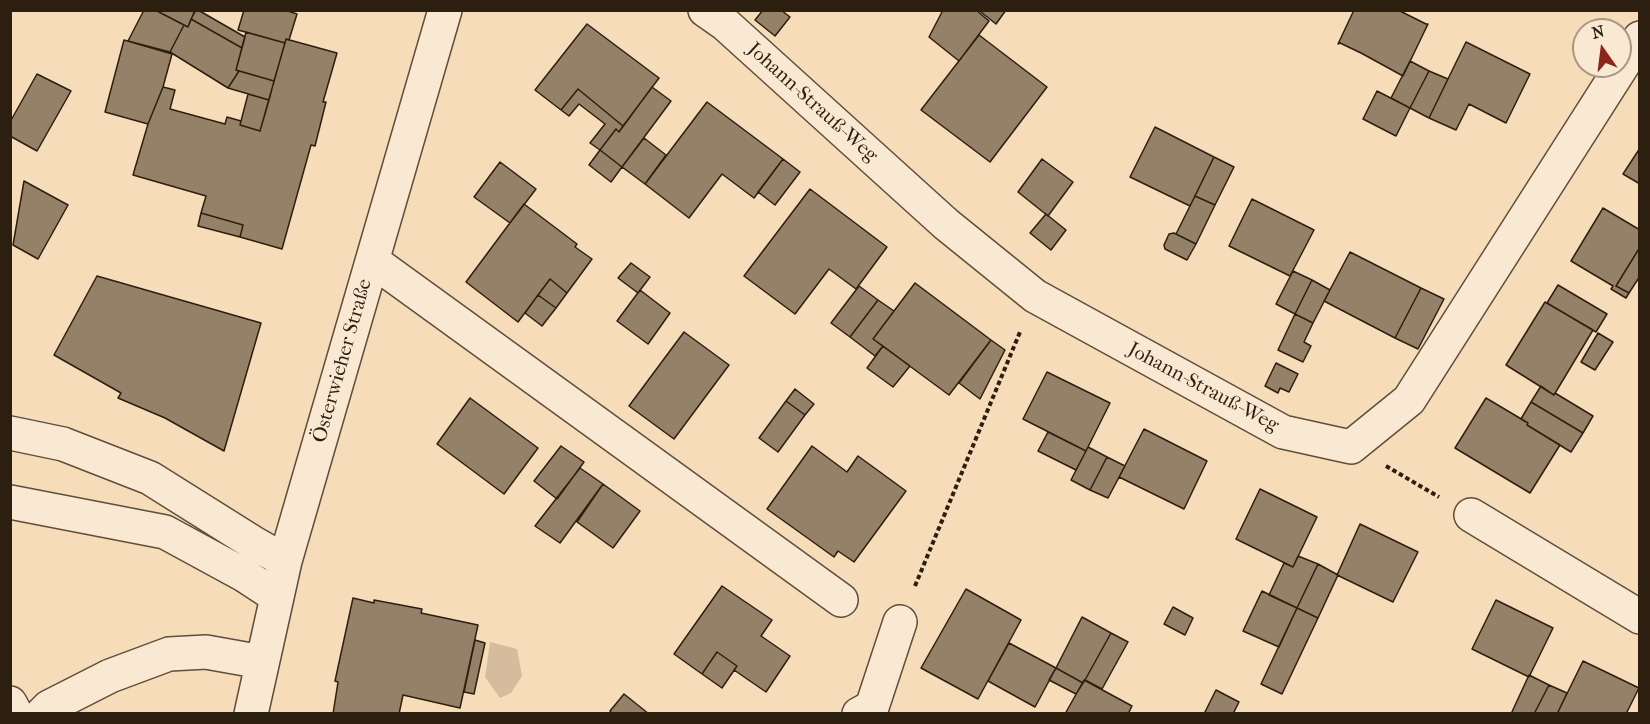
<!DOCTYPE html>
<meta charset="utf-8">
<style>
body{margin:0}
#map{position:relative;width:1650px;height:724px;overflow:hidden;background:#f6dcb9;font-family:"IM FELL French Canon",serif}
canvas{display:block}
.frame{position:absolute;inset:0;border:12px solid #2c1f10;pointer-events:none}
.north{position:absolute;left:1572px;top:18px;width:60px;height:60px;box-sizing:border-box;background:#f9e8d2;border:2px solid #a79884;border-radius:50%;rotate:346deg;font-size:16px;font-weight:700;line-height:24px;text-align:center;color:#2c1f10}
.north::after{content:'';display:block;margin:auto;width:21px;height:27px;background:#8f2418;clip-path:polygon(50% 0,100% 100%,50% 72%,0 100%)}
</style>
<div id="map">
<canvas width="1650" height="724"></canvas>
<div class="frame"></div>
<div class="north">N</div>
</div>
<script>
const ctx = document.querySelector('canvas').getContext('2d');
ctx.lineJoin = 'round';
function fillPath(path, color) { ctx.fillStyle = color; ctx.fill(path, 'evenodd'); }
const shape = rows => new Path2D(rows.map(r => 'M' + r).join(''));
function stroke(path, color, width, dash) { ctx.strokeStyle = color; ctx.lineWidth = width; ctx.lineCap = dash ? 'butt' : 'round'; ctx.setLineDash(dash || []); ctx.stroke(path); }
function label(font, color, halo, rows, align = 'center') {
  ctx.font = font + ' "IM FELL French Canon",serif'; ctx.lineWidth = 4.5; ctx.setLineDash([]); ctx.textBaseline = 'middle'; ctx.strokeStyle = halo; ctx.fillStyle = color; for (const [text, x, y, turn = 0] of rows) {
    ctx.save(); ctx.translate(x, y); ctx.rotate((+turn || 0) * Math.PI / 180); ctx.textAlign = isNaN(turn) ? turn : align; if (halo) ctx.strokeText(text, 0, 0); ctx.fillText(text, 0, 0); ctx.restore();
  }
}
const green = shape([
 [490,642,517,649,522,676,511,693,500,698,485,677]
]);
const building = shape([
 [144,10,155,10,184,25,170,52,128,41,144,10],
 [155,10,195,10,188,27,155,10],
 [196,10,198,10,245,37,242,48,191,19,196,10],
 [244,10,285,10,297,14,289,40,286,39,285,43,238,30,244,10],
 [763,10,781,10,790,17,775,36,755,20,763,10],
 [943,10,976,10,989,21,959,61,929,37,943,10],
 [982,10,1006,10,996,24,981,12,982,10],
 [1354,10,1398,10,1426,24,1428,24,1403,76,1361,53,1340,43,1338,44,1354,10],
 [191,19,242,48,236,70,239,71,228,88,170,52,184,25,188,27,191,19],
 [587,24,659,78,623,126,578,89,561,110,535,90,587,24],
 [246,32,285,43,274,81,236,70,246,32],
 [979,35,1047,87,990,162,921,110,979,35],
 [286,39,337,53,323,102,326,102,315,146,311,145,282,249,240,237,243,225,201,213,206,196,133,175,148,124,163,87,175,90,170,109,225,124,227,117,241,121,240,125,260,131,286,39],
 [124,40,172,54,163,87,148,124,105,112,124,40],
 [1466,42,1530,74,1506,123,1469,104,1456,130,1429,118,1466,42],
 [1410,61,1429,71,1410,108,1391,98,1410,61],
 [239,71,274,81,269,100,228,88,239,71],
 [1429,71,1448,79,1429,118,1410,108,1429,71],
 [37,74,71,91,37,151,10,136,10,122,37,74],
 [652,87,671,101,622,167,600,150,616,129,619,132,652,87],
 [578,89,623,126,619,132,616,129,600,150,590,143,605,124,579,104,569,116,561,110,578,89],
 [1377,91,1410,108,1396,136,1363,119,1377,91],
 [248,94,269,100,260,131,240,125,248,94],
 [707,102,783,159,754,198,722,174,689,218,645,184,707,102],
 [1155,127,1214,157,1190,206,1130,177,1155,127],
 [644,138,666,155,645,184,622,167,644,138],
 [1640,148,1640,184,1623,174,1640,148],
 [600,150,622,167,611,182,589,165,600,150],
 [1214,157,1234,167,1215,205,1195,196,1214,157],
 [783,159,800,172,775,205,758,192,783,159],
 [1042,159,1073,182,1048,216,1018,192,1042,159],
 [500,162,536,189,510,223,474,197,500,162],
 [24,181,68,205,38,259,13,245,24,181],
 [810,189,887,247,856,289,829,269,795,314,744,276,810,189],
 [1195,196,1215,205,1196,244,1176,234,1195,196],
 [1252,199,1314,230,1290,276,1229,246,1252,199],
 [524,204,577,244,575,247,592,259,567,293,550,279,518,322,466,282,524,204],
 [1603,208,1640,230,1640,247,1616,286,1629,293,1626,298,1611,289,1613,286,1571,261,1603,208],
 [201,213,243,225,240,237,198,226,201,213],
 [1046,214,1066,230,1051,250,1030,233,1046,214],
 [1174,233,1196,244,1187,260,1165,249,1164,245,1169,234,1174,233],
 [1640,247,1640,276,1629,293,1616,286,1640,247],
 [1350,252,1421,288,1395,338,1324,301,1350,252],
 [631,263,650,277,638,293,618,278,631,263],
 [1293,271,1312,280,1295,314,1276,304,1293,271],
 [97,276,261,323,224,451,165,418,118,398,121,393,54,355,97,276],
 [550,279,567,293,556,308,538,295,550,279],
 [1312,280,1330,290,1313,323,1295,314,1312,280],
 [915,283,991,340,949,395,873,339,915,283],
 [1558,285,1607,314,1596,332,1547,303,1558,285],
 [859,286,878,300,850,337,831,323,859,286],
 [1421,288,1444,299,1418,349,1395,338,1421,288],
 [640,290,670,313,648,344,617,321,640,290],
 [538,295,556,308,542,326,525,313,538,295],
 [878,300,894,311,873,339,883,346,875,356,850,337,878,300],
 [1545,302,1593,330,1554,395,1506,365,1545,302],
 [1295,314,1313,323,1304,342,1311,346,1303,362,1278,350,1295,314],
 [684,332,729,365,674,439,629,406,684,332],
 [1598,333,1613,342,1595,370,1581,362,1598,333],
 [991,340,1005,350,980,399,959,383,991,340],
 [883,346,910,366,893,387,867,368,883,346],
 [1276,363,1298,374,1289,392,1280,388,1278,393,1265,386,1276,363],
 [1047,372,1110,403,1086,451,1023,419,1047,372],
 [1541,386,1554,395,1555,393,1593,416,1583,433,1531,402,1541,386],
 [795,389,814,404,805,415,786,401,795,389],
 [470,398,538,448,504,494,437,444,470,398],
 [1486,398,1528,423,1527,425,1560,445,1530,493,1455,448,1486,398],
 [786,401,805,415,778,452,759,438,786,401],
 [1531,402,1583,433,1571,452,1527,425,1528,423,1521,419,1531,402],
 [1144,429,1207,461,1184,509,1119,477,1144,429],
 [1048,432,1086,451,1076,470,1038,451,1048,432],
 [561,446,584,462,557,499,534,481,561,446],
 [812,446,847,472,858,456,906,491,854,562,838,551,834,557,767,509,812,446],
 [1088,447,1107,457,1090,490,1071,480,1088,447],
 [1107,457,1125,466,1108,498,1090,490,1107,457],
 [580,468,603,484,560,543,535,526,580,468],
 [603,484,640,511,613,548,577,522,603,484],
 [1260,489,1317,517,1293,567,1236,539,1260,489],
 [1360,524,1418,552,1393,602,1337,575,1360,524],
 [1298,556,1318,564,1297,608,1269,595,1284,563,1293,567,1298,556],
 [1318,564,1338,575,1318,618,1297,608,1318,564],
 [722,586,772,620,761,636,790,656,766,692,734,670,737,666,717,652,702,674,674,654,722,586],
 [966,589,1021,620,978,699,921,668,966,589],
 [1262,591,1297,608,1279,647,1243,631,1262,591],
 [353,598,374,603,374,600,422,609,421,613,478,625,460,708,403,695,399,714,333,714,338,682,335,681,353,598],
 [1496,600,1553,628,1529,677,1472,649,1496,600],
 [1173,607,1193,618,1185,635,1164,624,1173,607],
 [1297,608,1318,618,1282,694,1261,684,1297,608],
 [1082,617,1111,633,1085,680,1083,683,1056,668,1082,617],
 [1111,633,1128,642,1102,689,1085,680,1111,633],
 [475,640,485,643,474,694,464,692,475,640],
 [1009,643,1056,668,1035,707,988,681,1009,643],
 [717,652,737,666,722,688,702,674,717,652],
 [1583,661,1639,688,1626,714,1562,714,1558,712,1583,661],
 [1056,668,1083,683,1076,694,1049,680,1056,668],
 [1529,675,1549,685,1534,714,1511,714,1529,675],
 [1084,680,1132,706,1128,714,1065,714,1084,680],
 [1549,685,1567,693,1558,712,1560,714,1534,714,1549,685],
 [1216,690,1239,702,1233,714,1204,714,1216,690],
 [624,694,649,714,612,714,610,711,624,694]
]);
const path = shape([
 [1386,466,1439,497],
 [915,586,1020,332]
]);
const minor = shape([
 [705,10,725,24,946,224,1035,296,1283,432,1351,447,1409,400,1640,38],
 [373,261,841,600],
 [10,433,63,444,150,478,252,542,285,561],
 [10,502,165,532,244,575,276,596],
 [1471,515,1640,617],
 [10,703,16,714],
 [42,714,49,707,110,676,169,654,206,652,262,662],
 [251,714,285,561,445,10],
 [859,714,872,707,900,622]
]);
const streetNames = [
 ["Johann-Strauß-Weg",812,103,42],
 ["Österwieher Straße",343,361,-74],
 ["Johann-Strauß-Weg",1203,388,28]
];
fillPath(green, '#d4bc9c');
fillPath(building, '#958168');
stroke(building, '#2c1f10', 1.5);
stroke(minor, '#5e4e3a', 36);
stroke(path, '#2c1f10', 4, [4.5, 3]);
stroke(minor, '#f9e8d2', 33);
label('20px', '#2c1f10', '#f9e8d2', streetNames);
</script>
